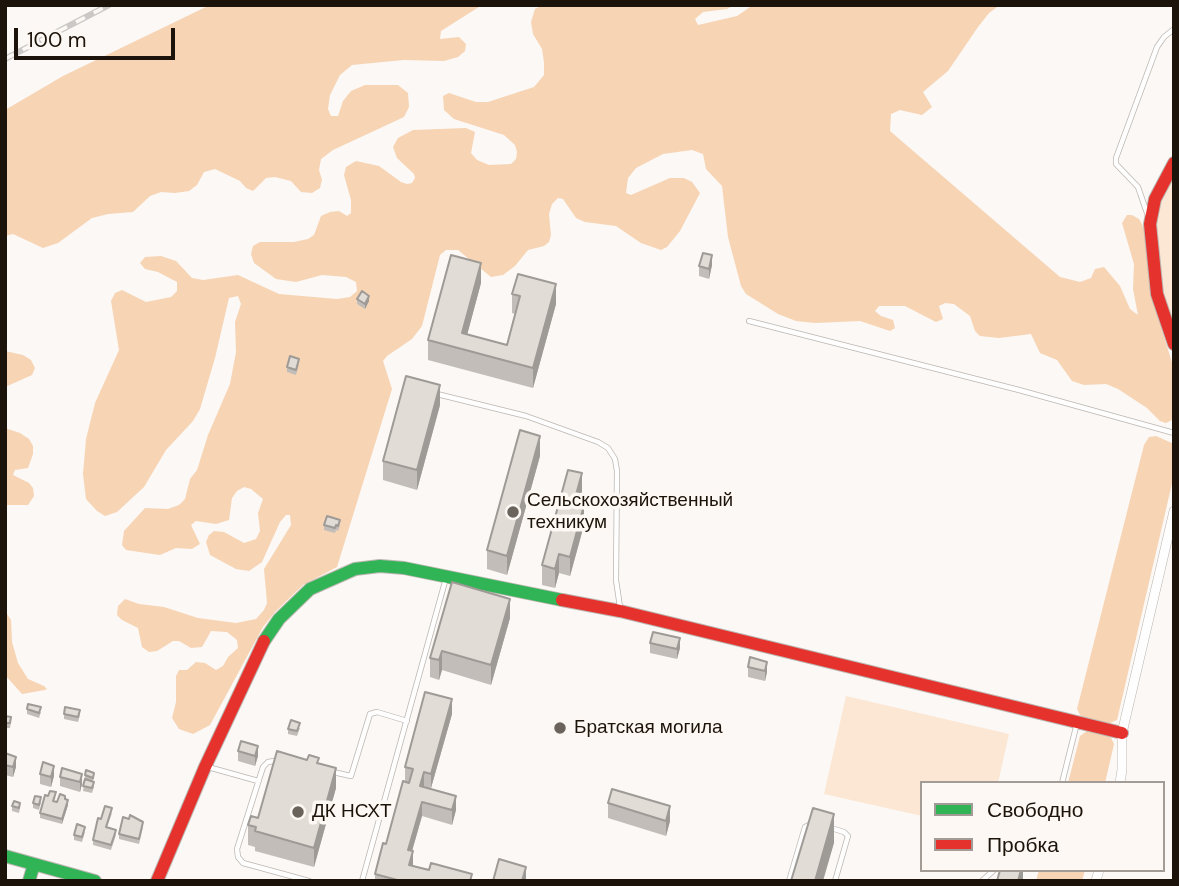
<!DOCTYPE html>
<meta charset="utf-8">
<style>
body{margin:0}
#map{position:relative;width:1179px;height:886px;overflow:hidden;background:#fbf8f5;font-family:"DM Sans",sans-serif}
canvas{display:block}
.frame{position:absolute;inset:0;border:7px solid #1c130a;pointer-events:none}
.legend{position:absolute;left:920px;top:781px;width:245px;height:91px;box-sizing:border-box;background:#fdf8f3;border:2px solid #a39c96;margin:0;padding:9px 12px;list-style:none;font-size:21px;color:#1c130a}
.legend li{display:flex;align-items:center;gap:14px;height:35px}
.legend b{width:35px;border:2px solid #a39c96}
.scale{position:absolute;left:14px;top:28px;width:161px;height:32px;box-sizing:border-box;border:4px solid #1c130a;border-top:0;padding-left:9px;font-size:21px;line-height:24px;white-space:nowrap;color:#1c130a;-webkit-text-stroke:5px #fdf8f3;paint-order:stroke}
</style>
<div id="map">
<canvas width="1179" height="886"></canvas>
<div class="frame"></div>
<ul class="legend">
<li><b style="height:9px;background:#30b455"></b>Свободно</li>
<li><b style="height:9px;background:#e5322d"></b>Пробка</li>
</ul>
<div class="scale">100 m</div>
</div>
<script>
const ctx = document.querySelector('canvas').getContext('2d');
ctx.lineJoin = 'round';
function fillPath(path, color) { ctx.fillStyle = color; ctx.fill(path, 'evenodd'); }
const shape = rows => new Path2D(rows.map(r => 'M' + r).join(''));
function stroke(path, color, width, dash) { ctx.strokeStyle = color; ctx.lineWidth = width; ctx.lineCap = dash ? 'butt' : 'round'; ctx.setLineDash(dash || []); ctx.stroke(path); }
function label(font, color, halo, rows, align = 'center') {
  ctx.font = font + ' "DM Sans",sans-serif'; ctx.lineWidth = 7; ctx.setLineDash([]); ctx.textBaseline = 'middle'; ctx.strokeStyle = halo; ctx.fillStyle = color; for (const [text, x, y, turn = 0] of rows) {
    ctx.save(); ctx.translate(x, y); ctx.rotate((+turn || 0) * Math.PI / 180); ctx.textAlign = isNaN(turn) ? turn : align; if (halo) ctx.strokeText(text, 0, 0); ctx.fillText(text, 0, 0); ctx.restore();
  }
}
const green = shape([
 [1174,169,1174,334,1164,307,1154,207],
 [846,696,1009,734,998,783,922,783,922,816,824,794]
]);
const forest = shape([
 [210,5,482,5,441,31,440,39,459,37,466,44,465,51,458,57,444,61,404,60,352,65,340,75,330,95,328,109,331,116,338,116,343,101,351,91,365,85,398,85,408,93,409,107,404,117,333,150,321,159,319,170,322,180,320,188,312,193,301,192,291,181,275,177,266,178,253,191,246,188,240,181,215,169,204,172,197,185,189,191,175,193,161,192,150,196,133,212,108,214,92,218,58,243,43,248,13,234,5,236,5,110,63,76],
 [543,5,735,5,727,9,703,12,695,19,698,25,737,16,753,5,1000,5,989,13,978,27,948,71,923,92,932,107,922,115,900,110,891,114,890,131,1060,277,1080,282,1091,278,1095,269,1104,267,1120,286,1130,309,1138,315,1133,289,1134,264,1122,223,1127,215,1132,215,1139,219,1144,228,1151,294,1174,369,1174,419,1166,423,1160,421,1147,408,1118,389,1106,384,1084,385,1072,381,1057,360,1040,353,1031,334,999,338,980,336,975,331,970,316,954,304,945,303,939,306,943,319,936,322,905,306,879,306,875,311,881,316,893,320,895,328,890,331,860,321,815,323,796,321,778,314,746,294,741,286,728,237,722,186,706,169,703,154,692,150,663,154,636,168,628,178,626,193,631,195,670,178,684,178,692,182,700,193,680,231,667,247,661,250,641,243,616,226,585,222,576,218,563,199,558,198,552,204,549,214,551,235,549,242,544,246,528,250,515,266,503,275,491,277,458,250,446,250,440,255,422,326,412,339,387,356,383,361,392,389,337,567,303,585,275,612,263,627,210,725,193,734,179,729,172,718,176,702,176,676,179,670,187,670,196,662,205,663,216,670,223,666,228,657,238,648,237,640,227,632,211,631,202,647,191,648,179,641,173,641,157,651,149,652,142,647,138,628,122,620,117,615,118,606,125,599,139,604,164,607,198,618,236,623,256,619,264,610,267,603,264,569,291,525,290,515,286,515,280,522,262,562,249,571,236,569,210,555,206,542,209,535,214,531,224,532,244,543,256,539,260,531,258,513,263,499,251,489,244,487,237,491,232,498,229,520,216,524,196,521,191,525,200,544,192,549,176,548,160,555,126,550,122,545,124,531,145,508,168,509,179,505,185,499,190,479,197,470,208,435,230,384,236,352,235,322,241,304,238,296,229,298,215,358,200,409,193,421,166,450,144,487,117,512,105,516,97,511,86,499,83,474,86,439,95,403,119,350,111,301,115,293,122,290,146,302,171,297,177,291,177,282,158,272,145,269,140,263,145,257,161,256,176,261,192,278,203,280,238,275,279,294,337,299,350,297,357,291,356,282,346,277,322,275,296,282,276,279,254,263,251,254,253,246,260,242,294,242,308,239,314,235,321,216,330,212,339,211,347,216,351,213,351,200,344,175,346,167,356,161,379,166,401,182,407,184,412,183,415,178,414,174,397,158,393,147,398,138,413,130,466,128,475,132,471,153,477,160,489,165,511,164,516,159,517,152,515,145,504,135,454,119,444,110,443,96,449,93,476,102,488,102,534,87,544,75,544,62,542,49,533,34,531,22,535,9],
 [5,351,23,355,31,360,35,368,32,375,5,387],
 [5,428,20,433,29,439,33,446,33,454,28,468,15,470,13,475,29,483,33,488,34,496,28,505,5,505],
 [1156,436,1174,444,1174,475,1117,720,1110,723,1086,719,1080,715,1077,709,1144,445,1149,437],
 [5,611,11,620,12,642,18,663,28,679,44,686,47,689,45,690,22,694,5,675],
 [1087,731,1110,736,1114,744,1105,783,1068,783,1080,736],
 [1039,870,1085,870,1082,881,1036,881]
]);
const lane = shape([
 [1147,213,1138,187,1116,164,1116,158,1157,47,1164,37,1174,29],
 [749,321,1019,390,1174,433],
 [437,394,526,416,598,442,608,448,615,459,617,471,616,580,620,607],
 [280,760,268,762,263,767,237,849,238,857,243,863,309,881],
 [208,767,258,781],
 [333,772,351,776,370,714,377,712,407,721],
 [1062,783,1077,723],
 [831,828,844,832,848,836,835,881],
 [362,881,446,578],
 [789,881,805,827,813,823],
 [982,881,994,870]
]);
const street = shape([
 [1120,783,1122,770,1122,733,1174,511],
 [1096,881,1099,870]
]);
const fast = shape([
 [264,641,279,619,310,589,355,569,380,566,404,568,562,600],
 [5,856,95,881],
 [29,881,34,864]
]);
const jam = shape([
 [1174,163,1155,199,1150,224,1157,294,1174,344],
 [562,600,620,611,1122,733],
 [157,881,205,767,264,641]
]);
const rail = shape([
 [5,59,109,5]
]);
const wall = shape([
 [712,265,709,279,699,276,699,266],
 [481,283,467,335,507,345,515,314,512,313,512,294,556,304,533,388,428,360,428,340],
 [357,299,369,301,365,309,357,304],
 [299,364,296,375,287,372,287,367],
 [440,405,417,490,383,480,383,461],
 [540,456,507,575,487,569,487,550],
 [582,493,579,504,584,525,570,576,559,573,555,588,542,585,542,565],
 [324,525,340,525,338,531,336,530,335,533,324,530],
 [452,582,510,618,491,685,442,670,439,680,430,677,430,658],
 [650,643,680,648,677,659,650,653],
 [748,667,767,672,765,681,748,677],
 [27,709,41,712,39,718,27,714],
 [64,714,80,715,78,722,64,719],
 [452,714,431,788,456,810,452,825,422,816,412,851,413,866,472,881,375,881,375,874,386,844,405,782,405,767],
 [5,716,11,722,10,728,5,728],
 [300,728,297,736,288,734,288,729],
 [238,751,258,756,255,766,238,761],
 [5,753,16,767,13,777,5,775],
 [319,763,336,788,314,867,255,851,255,847,248,845,248,825],
 [62,768,82,784,80,792,60,786,60,777],
 [40,774,54,776,51,787,40,784],
 [85,775,94,778,93,781,94,787,92,793,83,791],
 [56,797,54,801,57,802,65,799,68,805,62,824,40,818,40,813],
 [41,802,39,810,33,808,33,803],
 [608,803,670,821,666,836,608,818],
 [12,806,20,808,19,813,12,811],
 [112,813,107,827,116,835,111,850,93,845,93,840,101,819],
 [143,827,139,844,119,839,119,834],
 [85,832,82,842,74,840,74,835]
]);
const shadedWall = shape([
 [712,255,712,265,709,279,709,269],
 [481,263,481,283,463,350,462,333],
 [556,284,556,304,533,388,533,368],
 [369,296,369,301,365,309,365,304],
 [440,385,440,405,417,490,417,470],
 [540,436,540,456,507,575,507,556],
 [582,473,582,493,574,522,574,502],
 [584,505,584,525,570,576,570,557],
 [559,554,559,573,555,588,555,569],
 [510,599,510,618,491,685,491,665],
 [680,638,680,648,677,659,677,649],
 [442,651,442,670,439,680,439,660],
 [767,662,767,672,765,681,765,671],
 [452,699,452,714,431,788,431,774],
 [258,746,258,756,255,766,255,756],
 [16,757,16,767,13,777,13,767],
 [54,766,54,776,51,787,51,777],
 [336,768,336,788,314,867,314,848],
 [424,772,424,786,420,786],
 [82,774,82,784,80,792,80,782],
 [456,796,456,810,452,825,452,810],
 [68,800,68,805,62,824,62,819],
 [422,802,422,816,408,865,408,850],
 [670,806,670,821,666,836,666,821],
 [834,814,834,843,823,881,815,881],
 [413,851,413,866,409,865],
 [526,867,526,881,522,881],
 [1021,870,1023,870,1023,881,1018,881]
]);
const building = shape([
 [703,253,712,255,709,269,699,266,703,253],
 [451,255,481,263,462,333,507,345,520,296,512,294,518,274,556,284,533,368,428,340,451,255],
 [362,291,369,296,365,304,357,299,362,291],
 [290,356,299,359,296,370,287,367,290,356],
 [406,376,440,385,417,470,383,461,406,376],
 [520,430,540,436,507,556,487,550,520,430],
 [568,470,582,473,574,502,584,505,570,557,559,554,555,569,542,565,568,470],
 [327,516,340,520,338,526,336,525,335,528,324,525,327,516],
 [452,582,510,599,491,665,442,651,439,660,430,658,452,582],
 [653,632,680,638,677,649,650,643,653,632],
 [750,657,767,662,765,671,748,667,750,657],
 [425,692,452,699,431,774,424,772,420,786,456,796,452,810,422,802,408,850,413,851,409,865,429,870,431,863,472,874,470,881,401,881,375,874,383,843,386,844,403,781,409,783,413,769,405,767,425,692],
 [28,704,41,707,39,713,27,709,28,704],
 [65,707,80,710,78,717,64,714,65,707],
 [5,716,11,717,10,723,5,723,5,716],
 [291,720,300,723,297,731,288,729,291,720],
 [241,741,258,746,255,756,238,751,241,741],
 [277,751,307,760,309,755,319,758,317,763,336,768,314,848,255,831,256,827,248,825,251,816,258,818,277,751],
 [5,753,16,757,13,767,5,765,5,753],
 [43,762,54,766,51,777,40,774,43,762],
 [62,768,82,774,80,782,60,777,62,768],
 [86,770,94,773,93,778,85,775,86,770],
 [85,779,94,782,92,788,83,786,85,779],
 [612,789,670,806,666,821,608,803,612,789],
 [50,791,56,792,53,801,57,802,60,794,65,796,65,799,68,800,62,819,40,813,45,795,48,796,50,791],
 [35,796,41,797,39,805,33,803,35,796],
 [14,801,20,803,19,808,12,806,14,801],
 [105,806,112,808,106,827,116,830,111,845,93,840,98,818,101,819,105,806],
 [813,808,834,814,815,881,791,881,813,808],
 [130,815,143,822,139,839,119,834,123,817,129,819,130,815],
 [77,824,85,827,82,837,74,835,77,824],
 [499,859,526,867,522,881,493,881,499,859],
 [1000,870,1021,870,1018,881,997,881,1000,870]
]);
const markers = [
 [513,512,7,"#6a635c"],
 [560,728,7,"#6a635c"],
 [298,812,7,"#6a635c"]
];
const poiNames = [
 ["Сельскохозяйственный",527,501],
 ["техникум",527,523],
 ["Братская могила",574,728],
 ["ДК НСХТ",312,812]
];
fillPath(green, '#fce7d4');
fillPath(forest, '#f7d4b4');
stroke(lane, '#bcb6b1', 6);
stroke(street, '#bcb6b1', 10);
stroke(fast, '#bcb6b1', 14);
stroke(jam, '#bcb6b1', 14);
stroke(lane, '#fefefe', 4.5);
stroke(street, '#fefefe', 9);
stroke(fast, '#30b455', 12);
stroke(jam, '#e5322d', 12);
stroke(rail, '#cbc9c8', 6);
stroke(rail, '#fdf8f3', 3.5, [10]);
fillPath(wall, '#c2bdb8');
fillPath(shadedWall, '#9e9a96');
fillPath(building, '#e2dcd6');
stroke(building, '#9e9a96', 2);
for (const [x, y, r, color] of markers) { const dot = new Path2D(); dot.arc(x, y, r, 0, 2 * Math.PI); ctx.fillStyle = color; ctx.fill(dot); stroke(dot, '#fdf8f3', 2.5); }
label('19px', '#1c130a', '#fdf8f3', poiNames, 'left');
</script>
